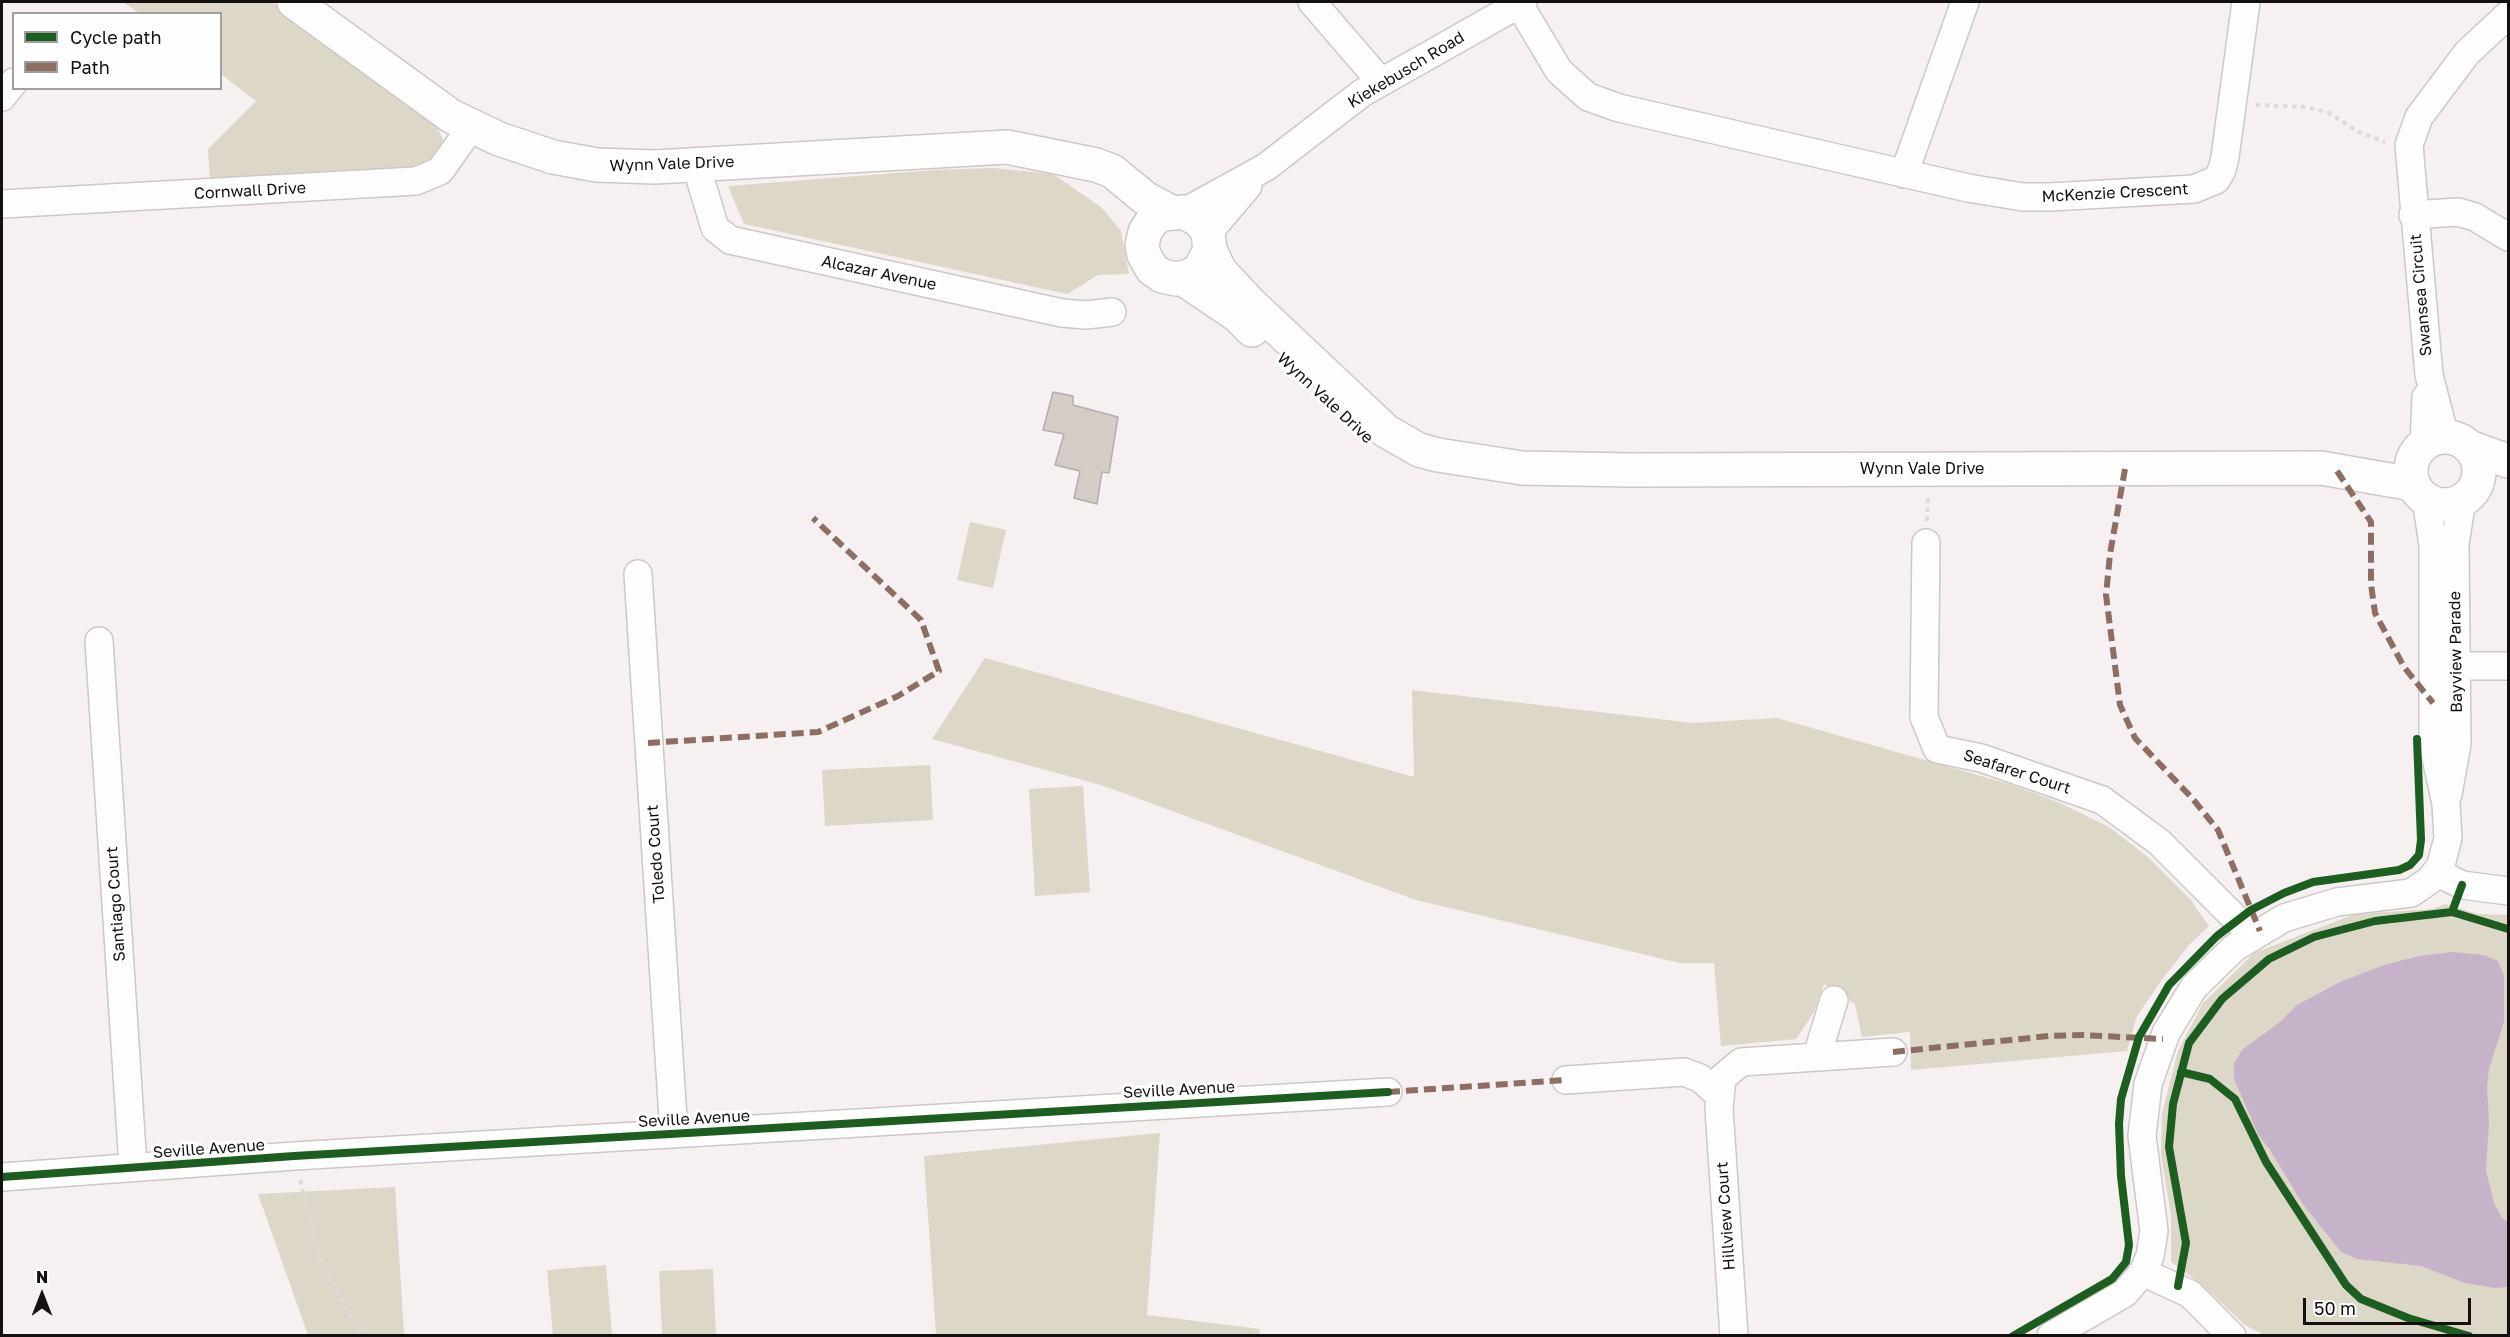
<!DOCTYPE html>
<style>
body{margin:0}
#map{position:relative;width:2510px;height:1337px;overflow:hidden;background:#f6f0f0;font-family:"Golos Text",sans-serif}
canvas{display:block}
.frame{position:absolute;inset:0;border:3px solid #14100f;pointer-events:none}
.legend{position:absolute;left:12px;top:12px;width:210px;height:78px;box-sizing:border-box;background:#fefefe;border:2px solid #a09f9e;margin:0;padding:8px 10px;list-style:none;font-size:18px;color:#14100f}
.legend li{display:flex;align-items:center;gap:12px;height:30px}
.legend b{width:30px;border:2px solid #a09f9e}
.north{position:absolute;left:12px;top:1265px;width:60px;height:60px;-webkit-text-stroke:4px #fefefe;paint-order:stroke;rotate:0deg;font-size:16px;font-weight:700;line-height:24px;text-align:center;color:#14100f}
.north::after{content:'';display:block;margin:auto;width:21px;height:27px;background:#14100f;clip-path:polygon(50% 0,100% 100%,50% 72%,0 100%)}
.scale{position:absolute;left:2303px;top:1298px;width:168px;height:27px;box-sizing:border-box;border:3px solid #14100f;border-top:0;padding-left:8px;font-size:18px;line-height:21px;white-space:nowrap;color:#14100f;-webkit-text-stroke:4px #fefefe;paint-order:stroke}
</style>
<div id="map">
<canvas width="2510" height="1337"></canvas>
<div class="frame"></div>
<ul class="legend">
<li><b style="height:8px;background:#1b5e20"></b>Cycle path</li>
<li><b style="height:8px;background:#8d6e63"></b>Path</li>
</ul>
<div class="north">N</div>
<div class="scale">50 m</div>
</div>
<script>
const ctx = document.querySelector('canvas').getContext('2d');
ctx.lineJoin = 'round';
function fillPath(path, color) { ctx.fillStyle = color; ctx.fill(path, 'evenodd'); }
const shape = rows => new Path2D(rows.map(r => 'M' + r).join(''));
function stroke(path, color, width, dash) { ctx.strokeStyle = color; ctx.lineWidth = width; ctx.lineCap = dash ? 'butt' : 'round'; ctx.setLineDash(dash || []); ctx.stroke(path); }
function label(font, color, halo, rows, align = 'center') {
  ctx.font = font + ' "Golos Text",sans-serif'; ctx.lineWidth = 6; ctx.setLineDash([]); ctx.textBaseline = 'middle'; ctx.strokeStyle = halo; ctx.fillStyle = color; for (const [text, x, y, turn = 0] of rows) {
    ctx.save(); ctx.translate(x, y); ctx.rotate((+turn || 0) * Math.PI / 180); ctx.textAlign = isNaN(turn) ? turn : align; if (halo) ctx.strokeText(text, 0, 0); ctx.fillText(text, 0, 0); ctx.restore();
  }
}
const green = shape([
 [123,2,272,2,435,121,443,140,440,154,425,168,210,179,208,149,256,101,221,74,220,14,139,13],
 [994,168,1053,174,1101,207,1121,231,1129,274,1098,275,1067,294,744,224,728,186,935,170],
 [970,522,1006,530,993,588,957,580],
 [985,658,1414,777,1412,690,1693,723,1777,718,2009,784,2058,802,2109,827,2149,858,2190,899,2209,926,2189,945,2164,977,2137,1016,2127,1051,1911,1070,1910,1032,1862,1037,1855,1004,1824,984,1814,1012,1796,1039,1721,1046,1714,963,1680,963,1416,900,1101,785,932,739],
 [930,765,933,820,825,826,822,770],
 [1083,786,1090,892,1035,896,1029,789],
 [2445,904,2478,914,2508,915,2508,1335,2264,1335,2245,1325,2201,1284,2171,1262,2171,1215,2161,1155,2162,1113,2178,1051,2203,1003,2254,953,2355,914,2433,909],
 [1160,1133,1147,1315,1260,1329,1259,1335,936,1335,924,1156],
 [395,1187,404,1335,308,1335,258,1194],
 [606,1265,612,1335,553,1335,547,1270],
 [713,1269,716,1335,662,1335,659,1271]
]);
const water = shape([
 [2452,952,2484,955,2498,961,2504,976,2504,1022,2489,1069,2487,1087,2489,1121,2486,1170,2494,1203,2502,1218,2508,1222,2508,1287,2495,1288,2465,1283,2421,1266,2357,1259,2341,1252,2302,1203,2269,1148,2259,1136,2234,1079,2234,1064,2242,1050,2280,1022,2297,1005,2340,982,2384,965,2419,956]
]);
const building = shape([
 [1053,392,1073,396,1073,405,1118,417,1109,473,1102,472,1097,504,1074,498,1080,471,1055,465,1064,434,1043,430,1053,392]
]);
const path = shape([
 [2256,105,2306,107,2329,113,2359,132,2385,142],
 [1927,521,1928,496],
 [300,1180,320,1260,362,1336]
]);
const minor = shape([
 [1312,2,1381,82],
 [1519,4,1559,71,1588,97,1619,108,1968,188,2023,197,2050,197,2194,189,2216,180,2222,170,2225,157,2246,2],
 [2,97,14,82],
 [696,165,715,228,730,240,1062,313,1086,315,1112,312],
 [1904,174,1965,2],
 [2,204,416,181,440,171,472,126],
 [1184,212,1266,167,1362,93,1523,2],
 [2413,215,2458,212,2475,217,2508,237],
 [1208,233,1248,186],
 [2445,437,2429,375,2409,145,2419,117,2467,53,2508,15],
 [2424,444,2426,397],
 [1926,543,1924,717,1937,749,1981,758,2102,800,2159,842,2253,936],
 [638,574,674,1134],
 [99,641,133,1167],
 [2439,666,2508,666],
 [2448,794,2457,744,2455,544,2462,499],
 [2436,872,2462,885,2508,891],
 [1817,1056,1834,1000],
 [1566,1080,1684,1072,1700,1078,1720,1096],
 [2,1177,294,1156,1388,1092],
 [2143,1272,2190,1294,2232,1336],
 [1734,1336,1719,1108,1722,1078,1741,1062,1893,1052],
 [2051,1336,2125,1293,2143,1272,2150,1256,2154,1231,2142,1136,2148,1084,2166,1033,2194,987,2234,948,2284,918,2337,902,2411,893,2430,880,2441,865,2448,838,2446,804,2433,744,2433,545,2426,499]
]);
const major = shape([
 [294,2,451,116,499,139,553,157,597,165,655,167,1007,147,1096,165,1112,171,1145,198,1171,212],
 [1210,250,1200,269,1190,276,1176,279,1162,276,1152,269,1144,255,1142,245,1145,232,1152,221,1162,214,1184,212,1200,221,1208,233,1210,250,1220,271,1250,303,1386,431,1419,450,1438,455,1522,468,1631,470,2321,468,2413,484],
 [1182,278,1237,315,1252,330],
 '2411 471a34 34 0 1 1 68 0a34 34 0 1 1-68 0Z',
 [2469,447,2508,461]
]);
const quiet = shape([
 [2125,469,2110,554,2106,595,2120,705,2135,738,2192,798,2218,830,2260,931],
 [2337,471,2371,522,2371,584,2375,613,2404,667,2433,703],
 [648,743,818,732,898,696,939,671,921,620,813,518],
 [1893,1052,2049,1036,2082,1035,2163,1039],
 [1388,1092,1566,1080]
]);
const cycleway = shape([
 [2462,885,2452,912,2508,929],
 [2181,1072,2210,1079,2235,1099,2266,1162,2346,1285,2361,1299,2408,1318,2469,1336],
 [2,1177,294,1156,1388,1092],
 [2178,1286,2186,1243,2169,1147,2173,1104,2189,1043,2222,999,2269,959,2314,937,2375,921,2452,912],
 [2013,1336,2112,1279,2126,1262,2129,1245,2121,1176,2119,1124,2121,1099,2139,1037,2169,985,2217,936,2251,910,2284,893,2313,882,2399,870,2410,865,2419,855,2421,840,2417,739]
]);
const streetNames = [
 ["Kiekebusch Road",1406,70,-31],
 ["Wynn Vale Drive",672,164,-2],
 ["Cornwall Drive",250,191,-3],
 ["McKenzie Crescent",2115,193,-3],
 ["Alcazar Avenue",879,273,12],
 ["Swansea Circuit",2421,295,-95],
 ["Wynn Vale Drive",1325,398,43],
 ["Wynn Vale Drive",1922,469],
 ["Bayview Parade",2456,652,-91],
 ["Seafarer Court",2017,772,18],
 ["Toledo Court",656,854,-94],
 ["Santiago Court",116,904,-94],
 ["Seville Avenue",1179,1090,-3],
 ["Seville Avenue",694,1119,-3],
 ["Seville Avenue",209,1149,-4],
 ["Hillview Court",1726,1216,-94]
];
fillPath(green, '#ddd7c8');
fillPath(water, '#c6b3c9');
fillPath(building, '#d5ccc6');
stroke(building, '#b2aead', 1.5);
stroke(minor, '#cdc8c8', 30);
stroke(major, '#cdc8c8', 36);
stroke(path, '#dcdada', 4, [4.5, 4.5]);
stroke(minor, '#fefdfd', 27);
stroke(major, '#fefdfd', 33);
stroke(quiet, '#8d6e63', 6, [12, 6]);
stroke(cycleway, '#1b5e20', 8);
label('16px', '#14100f', '#fefefe', streetNames);
</script>
